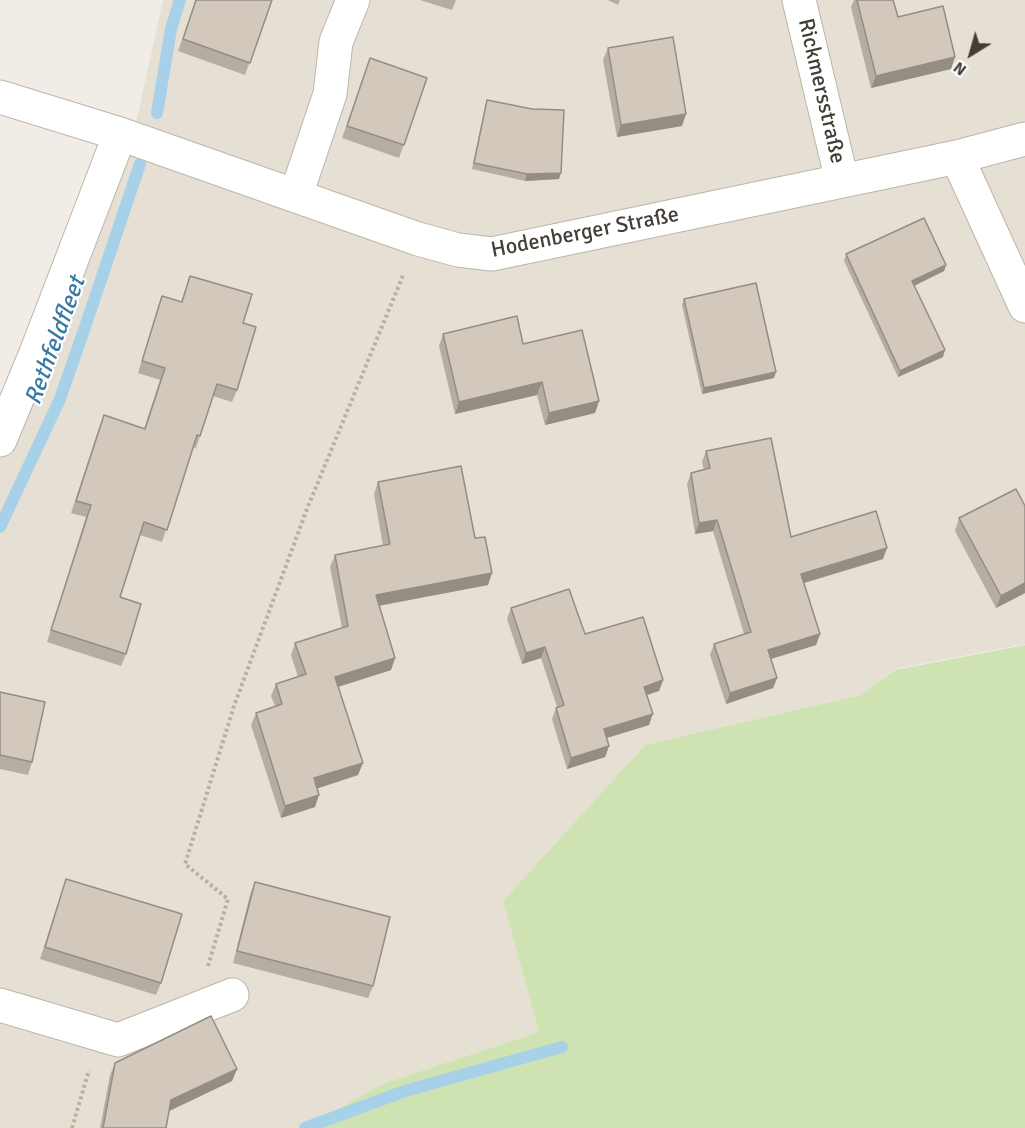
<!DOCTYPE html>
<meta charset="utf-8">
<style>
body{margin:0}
#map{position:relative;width:1025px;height:1128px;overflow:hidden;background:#f1ede6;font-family:Signika,sans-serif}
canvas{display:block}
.north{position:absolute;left:941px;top:24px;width:60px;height:60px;-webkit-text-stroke:4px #fff;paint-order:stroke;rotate:217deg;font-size:16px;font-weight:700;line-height:24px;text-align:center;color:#433e36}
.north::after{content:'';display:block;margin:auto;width:21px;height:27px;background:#433e36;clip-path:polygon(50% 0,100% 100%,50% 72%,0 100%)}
</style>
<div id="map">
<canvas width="1025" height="1128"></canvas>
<div class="north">N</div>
</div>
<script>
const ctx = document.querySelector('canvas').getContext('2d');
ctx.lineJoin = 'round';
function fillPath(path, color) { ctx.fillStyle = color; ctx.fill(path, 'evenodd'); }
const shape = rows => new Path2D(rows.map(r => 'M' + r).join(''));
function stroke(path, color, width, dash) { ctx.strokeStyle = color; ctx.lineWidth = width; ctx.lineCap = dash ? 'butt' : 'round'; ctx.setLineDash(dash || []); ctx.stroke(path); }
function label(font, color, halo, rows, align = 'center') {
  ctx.font = font + ' Signika,sans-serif'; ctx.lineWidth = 4.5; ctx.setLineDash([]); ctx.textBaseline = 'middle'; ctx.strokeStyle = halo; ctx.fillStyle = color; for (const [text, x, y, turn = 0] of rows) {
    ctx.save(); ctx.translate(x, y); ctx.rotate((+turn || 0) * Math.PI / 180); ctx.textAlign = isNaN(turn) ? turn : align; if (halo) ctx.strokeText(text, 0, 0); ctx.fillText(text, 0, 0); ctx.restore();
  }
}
const residential = shape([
 [163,0,1025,0,1025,644,895,669,861,695,645,745,503,901,539,1032,382,1084,304,1128,0,1128,0,452,131,146]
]);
const green = shape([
 [1025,645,1025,1128,304,1128,382,1084,539,1032,503,901,645,745,861,695,895,670]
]);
const stream = shape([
 [157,113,171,29,180,0],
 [0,527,60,399,86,324,140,164],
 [305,1128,405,1091,562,1047]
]);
const path = shape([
 [208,966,228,899,185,864,234,706,307,509,404,273],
 [72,1128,89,1070]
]);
const minor = shape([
 [799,0,842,181],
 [0,97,120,134,418,239,458,250,492,254,957,157,1025,139],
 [957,157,1025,306],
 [296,195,330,94,336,42,353,0],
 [0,440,36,353,120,134],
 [0,1005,118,1040,232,995]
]);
const wall = shape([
 [196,0,272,0,245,75,178,51],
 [420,0,456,0,452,10],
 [608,0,620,0,618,5],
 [854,0,893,0,898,17,951,69,871,88,851,7],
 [608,48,682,126,617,137,603,60],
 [370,58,427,78,399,158,342,138],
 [487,100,559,179,525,181,472,169,485,107],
 [846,254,946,265,944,271,914,285,943,357,898,377,844,261],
 [190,276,243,323,237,390,232,402,213,396,196,448,193,447,162,542,140,535,120,597,126,654,121,666,47,642,86,517,71,513,99,428,144,429,160,380,138,373,162,296,181,302],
 [684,299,774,378,702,394,682,305],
 [443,334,523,344,599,401,595,413,545,425,537,395,455,414,439,346],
 [706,451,791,537,883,559,804,583,820,634,816,645,771,659,777,678,773,688,726,704,710,655,714,644,744,634,713,531,695,534,687,484,691,473,704,470,702,462],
 [378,482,475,538,488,585,379,606,395,658,391,670,338,687,358,775,317,788,315,807,281,818,251,725,256,713,275,706,271,696,276,684,298,677,291,655,295,643,342,628,330,567,335,555,383,546,374,494],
 [1025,506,1025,593,996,608,955,531,959,518],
 [511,608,585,634,663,680,659,691,647,695,649,725,606,738,609,746,605,757,567,769,552,719,556,708,557,707,541,658,522,664,507,619],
 [0,692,32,762,28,775,0,769],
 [66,879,161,983,156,995,40,959],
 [255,882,373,986,368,998,233,963,250,895],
 [115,1063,237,1069,232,1081,169,1111,166,1128,100,1128,110,1075]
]);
const shadedWall = shape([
 [955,57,951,69,871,88,876,76],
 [686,114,682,126,617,137,621,125],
 [561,173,559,179,525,181,527,174],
 [946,265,944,271,910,288,912,281],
 [945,350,943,357,898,377,900,371],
 [776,372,774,378,702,394,704,388],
 [542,382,537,395,455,414,459,402],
 [599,401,595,413,545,425,549,413],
 [717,520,713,531,695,534,699,523],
 [887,548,883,559,797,585,801,574],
 [492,573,488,585,371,607,376,595],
 [1025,583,1025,593,996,608,1001,596],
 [820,634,816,645,764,661,768,650],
 [545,647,541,658,522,664,526,653],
 [395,658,391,670,331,689,335,677],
 [777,678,773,688,726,704,730,693],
 [663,680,659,691,640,697,644,687],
 [653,714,649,725,600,740,604,729],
 [609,746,605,757,567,769,571,758],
 [363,763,358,775,310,791,314,778],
 [319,795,315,807,281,818,285,806],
 [237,1069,232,1081,167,1112,171,1100]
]);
const building = shape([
 [196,0,272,0,250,63,183,39,196,0],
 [857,0,893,0,898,17,943,6,955,57,876,76,857,0],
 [673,37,686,114,621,125,608,48,673,37],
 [370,58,427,78,404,145,347,126,370,58],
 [487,100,532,109,564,110,561,173,527,174,474,163,487,100],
 [924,218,946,265,912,281,945,350,900,371,846,254,924,218],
 [190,276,252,294,243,323,256,327,237,390,217,384,200,436,197,435,167,530,144,522,120,597,141,604,126,654,51,630,91,505,76,501,104,415,145,429,165,368,142,361,162,296,182,302,190,276],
 [756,283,776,372,704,388,684,299,756,283],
 [517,316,523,344,582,330,599,401,549,413,542,382,459,402,443,334,517,316],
 [771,438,791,537,876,511,887,548,801,574,820,634,768,650,777,678,730,693,714,644,751,632,717,520,699,523,691,473,710,468,706,451,771,438],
 [461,466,475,538,485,537,492,573,376,595,395,658,335,677,363,763,314,778,319,795,285,806,256,713,282,704,276,684,306,674,295,643,348,626,335,555,390,544,378,482,461,466],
 [1016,489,1025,506,1025,583,1001,596,959,518,1016,489],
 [569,589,585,634,643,617,663,680,644,687,653,714,604,729,609,746,571,758,556,708,564,705,545,647,526,653,511,608,569,589],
 [0,692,45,702,32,762,0,755,0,692],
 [66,879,182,914,161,983,45,947,66,879],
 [255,882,390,917,373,986,237,951,255,882],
 [211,1016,237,1069,171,1100,166,1128,103,1128,115,1063,211,1016]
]);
const streetNames = [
 ["Rickmersstraße",821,91,77],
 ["Hodenberger Straße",585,233,-11]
];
const waterNames = [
 ["Rethfeldfleet",56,341,-70]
];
fillPath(residential, '#e5dfd4');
fillPath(green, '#cee2b2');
stroke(stream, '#a7d0e9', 12);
stroke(minor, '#bcb5a9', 35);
stroke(path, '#bcb09c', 4, [3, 3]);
stroke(minor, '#fff', 33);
fillPath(wall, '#b5ada2');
fillPath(shadedWall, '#938d84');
fillPath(building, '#d2c9bc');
stroke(building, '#938d84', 1.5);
label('22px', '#433e36', '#fff', streetNames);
label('italic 24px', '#387ba5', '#fff', waterNames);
</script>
